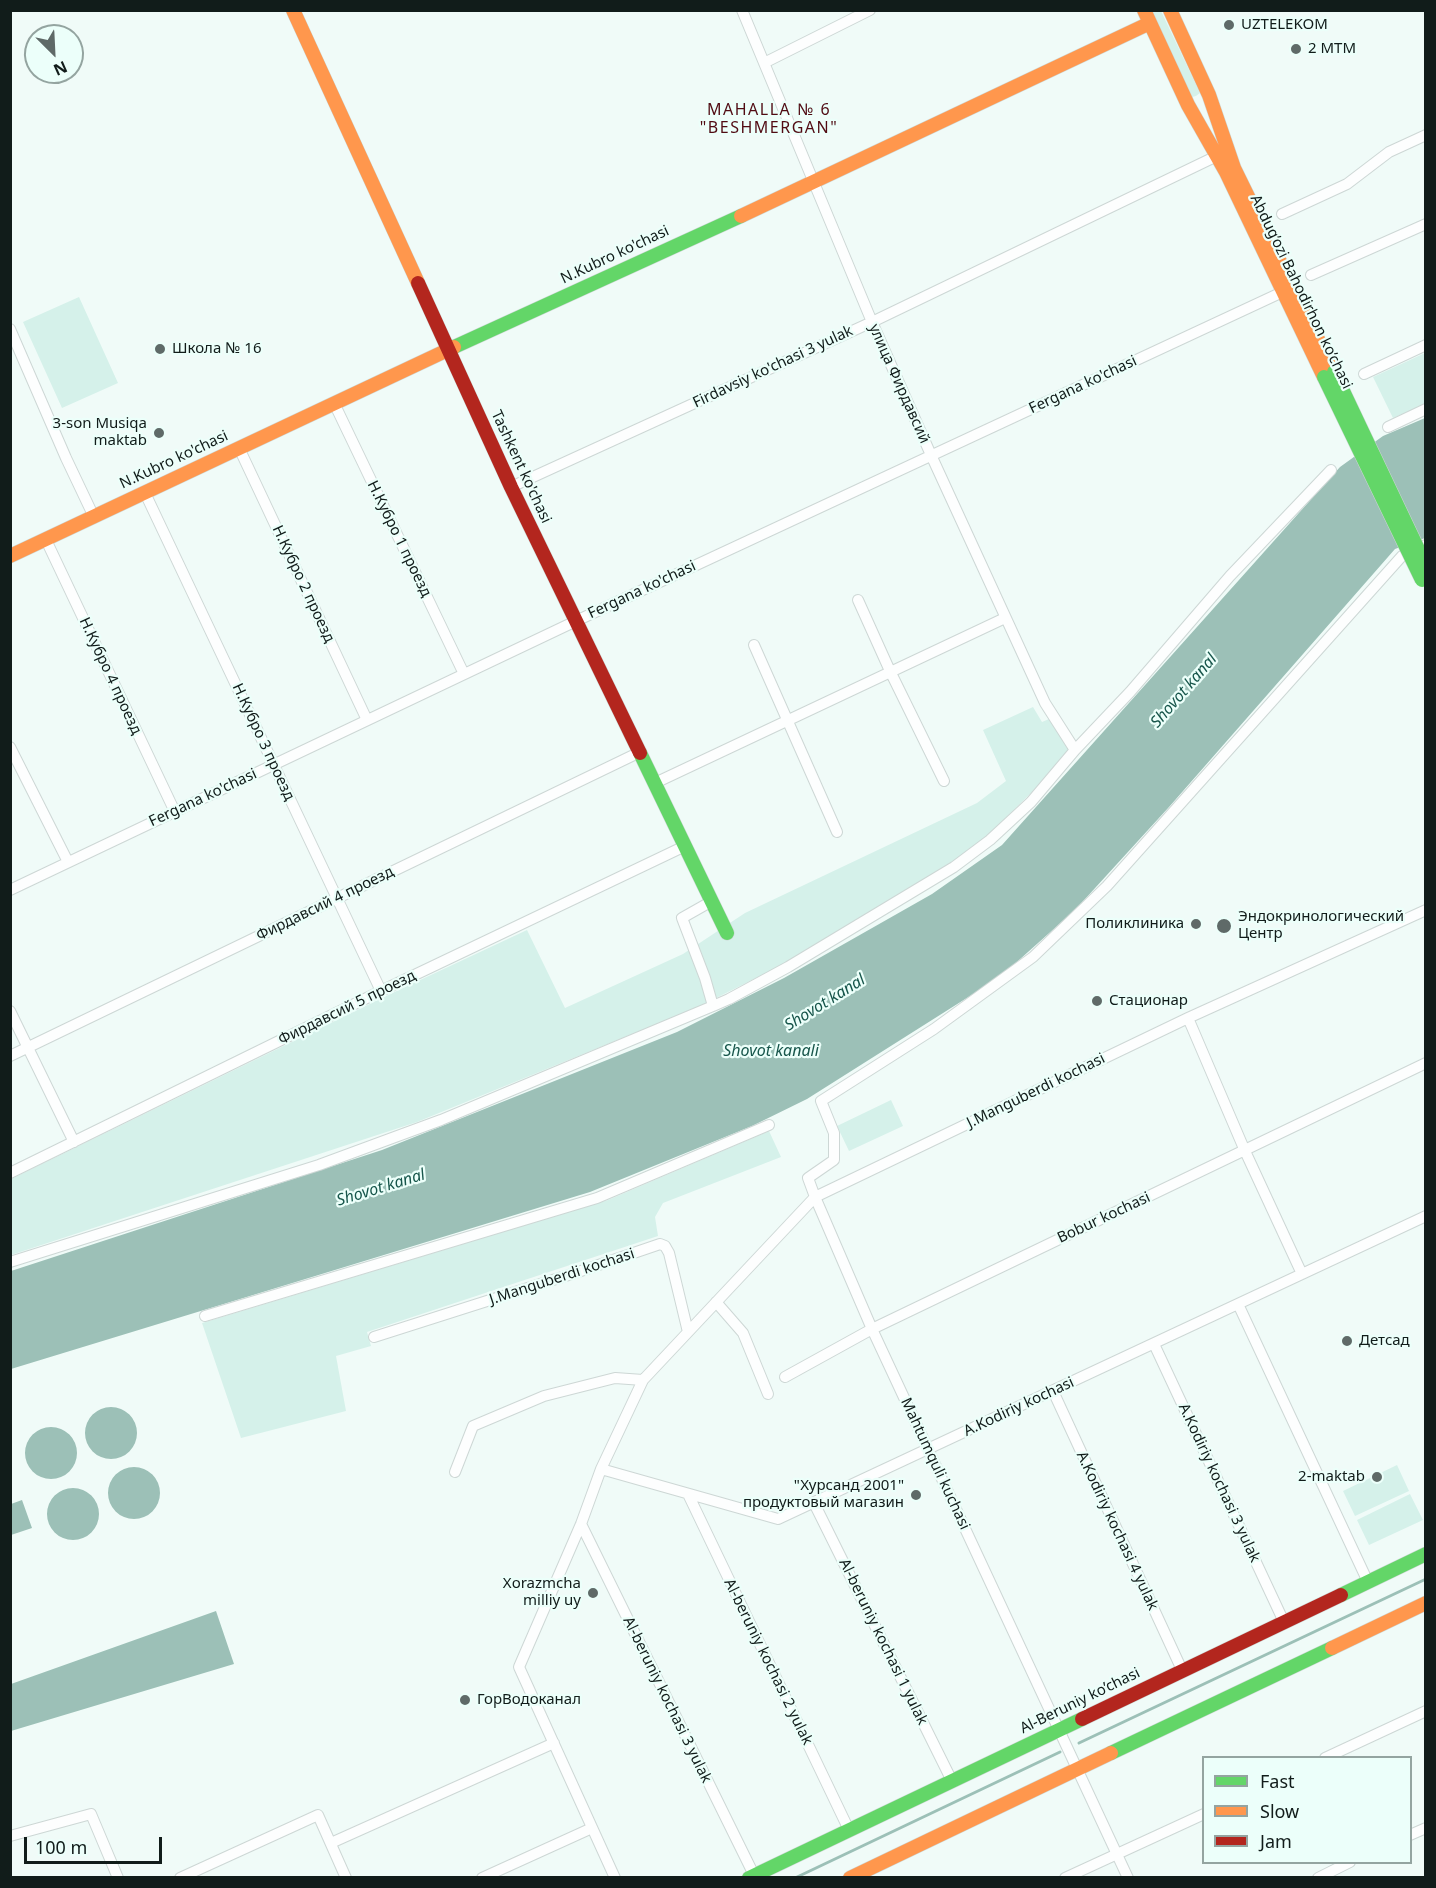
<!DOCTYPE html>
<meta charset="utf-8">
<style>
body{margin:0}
#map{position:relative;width:1436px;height:1888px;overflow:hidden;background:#f0fbf8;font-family:"Noto Sans",sans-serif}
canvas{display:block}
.frame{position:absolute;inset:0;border:12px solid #111c1a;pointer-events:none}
.legend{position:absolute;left:1202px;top:1756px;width:210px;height:108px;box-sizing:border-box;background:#ecfffa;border:2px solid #94a4a0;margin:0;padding:8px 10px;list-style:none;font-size:18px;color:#111c1a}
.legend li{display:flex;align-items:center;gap:12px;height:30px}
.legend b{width:30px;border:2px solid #94a4a0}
.north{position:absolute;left:24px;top:24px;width:60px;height:60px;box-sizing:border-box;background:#ecfffa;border:2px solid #94a4a0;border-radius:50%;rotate:156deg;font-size:16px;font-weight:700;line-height:24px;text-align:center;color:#111c1a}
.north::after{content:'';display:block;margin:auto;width:21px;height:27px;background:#5f6a68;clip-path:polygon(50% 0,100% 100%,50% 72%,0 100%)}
.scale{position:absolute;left:24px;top:1837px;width:138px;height:27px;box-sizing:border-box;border:3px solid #111c1a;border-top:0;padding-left:8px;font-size:18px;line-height:21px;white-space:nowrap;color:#111c1a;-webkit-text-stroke:4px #ecfffa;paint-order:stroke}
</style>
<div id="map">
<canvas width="1436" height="1888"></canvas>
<div class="frame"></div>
<ul class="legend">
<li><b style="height:8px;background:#63d668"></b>Fast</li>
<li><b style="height:8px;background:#ff974d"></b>Slow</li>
<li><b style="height:8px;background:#b3261e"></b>Jam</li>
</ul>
<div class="north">N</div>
<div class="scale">100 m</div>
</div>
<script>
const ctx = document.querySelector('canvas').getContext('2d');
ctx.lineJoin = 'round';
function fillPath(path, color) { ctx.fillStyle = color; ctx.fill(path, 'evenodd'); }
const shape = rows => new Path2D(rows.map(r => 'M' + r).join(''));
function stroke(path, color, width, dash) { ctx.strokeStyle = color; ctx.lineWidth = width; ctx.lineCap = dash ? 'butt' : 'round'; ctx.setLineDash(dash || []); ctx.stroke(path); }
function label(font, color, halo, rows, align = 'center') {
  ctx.font = font + ' "Noto Sans",sans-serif'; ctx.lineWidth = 4.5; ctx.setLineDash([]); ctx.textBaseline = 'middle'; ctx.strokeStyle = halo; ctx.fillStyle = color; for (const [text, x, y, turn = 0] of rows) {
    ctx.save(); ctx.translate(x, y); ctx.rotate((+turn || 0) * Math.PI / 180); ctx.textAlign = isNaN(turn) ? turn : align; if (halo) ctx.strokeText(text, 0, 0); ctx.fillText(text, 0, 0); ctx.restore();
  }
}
const green = shape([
 [1152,11,1161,11,1200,93,1196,96,1192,97],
 [79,297,118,383,62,408,23,322],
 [1425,353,1425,404,1393,418,1373,377],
 [1033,707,1042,722,1049,719,1069,749,1032,792,985,838,946,867,784,964,698,1007,417,1122,11,1255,11,1179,386,996,527,930,565,1008,683,954,745,913,977,803,1006,781,983,730],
 [891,1100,903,1126,849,1151,837,1126],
 [769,1131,781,1157,663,1203,655,1217,658,1236,367,1332,371,1346,336,1356,346,1411,241,1438,202,1323,608,1200],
 [1397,1465,1409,1491,1355,1516,1343,1491],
 [1410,1494,1423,1520,1369,1545,1357,1520]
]);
const water = shape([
 [1425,418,1425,538,1395,549,1169,807,1075,910,1000,977,807,1099,752,1126,590,1192,11,1369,11,1271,382,1150,677,1032,784,978,932,894,1002,845,1340,467,1383,436],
 '85 1433a26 26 0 1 1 52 0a26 26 0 1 1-52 0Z',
 '25 1453a26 26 0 1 1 52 0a26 26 0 1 1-52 0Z',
 '108 1493a26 26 0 1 1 52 0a26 26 0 1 1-52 0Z',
 '47 1514a26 26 0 1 1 52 0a26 26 0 1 1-52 0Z',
 [22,1500,32,1528,11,1535,11,1504],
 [216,1611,234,1664,11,1731,11,1684]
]);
const stream = shape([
 [1079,1743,1426,1579],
 [795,1878,1060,1752]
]);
const street = shape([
 [742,10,872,322,931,455,1045,703,1075,750],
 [764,63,870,10],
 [1282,214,1347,184,1389,152,1426,135],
 [1311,275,1426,224],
 [10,329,66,458,94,517],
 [1364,374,1426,345],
 [334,403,464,674],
 [1388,427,1426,409],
 [239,448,367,720],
 [511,487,872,322,1223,153],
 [145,493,381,991],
 [46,540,175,812],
 [858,600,890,671,944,781],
 [754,645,837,832],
 [10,747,68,862],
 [655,783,1005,618],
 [10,890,576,621,1276,295],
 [713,1006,729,999,788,967,954,867,990,840,1031,802,1075,750,1130,692,1230,576,1331,470],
 [10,1011,74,1142],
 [1188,1018,1245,1151,1302,1274],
 [10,1056,640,752],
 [10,1173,381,991,685,846],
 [10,1262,319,1165,441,1120,713,1006,705,978,682,918,712,901],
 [716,1302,743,1333,768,1394],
 [1238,1304,1368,1582],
 [205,1316,597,1198,769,1125],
 [374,1337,578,1272,660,1244,665,1246,669,1253,688,1332],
 [1154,1344,1284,1622],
 [785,1377,872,1329,1426,1063],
 [1053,1391,1182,1670],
 [601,1469,778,1519,1426,1216],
 [455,1472,473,1426,544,1396,615,1378,643,1380],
 [688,1494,849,1830],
 [814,1503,952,1781],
 [581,1524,754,1875],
 [1325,1758,1426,1711],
 [1410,1835,1426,1828],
 [10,1836,91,1814,118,1878],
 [331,1843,554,1743],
 [180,1878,318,1815,346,1878],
 [482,1878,592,1828],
 [615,1878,519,1667,581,1524,601,1469,643,1380,815,1197,1188,1018,1426,910],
 [1065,1878,1204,1814],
 [1128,1878,872,1329,815,1197,808,1178,834,1160,834,1133,821,1101,934,1029,1033,957,1107,886,1402,556,1426,545],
 [1318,1878,1350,1862]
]);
const fast = shape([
 [454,347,741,216],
 [640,753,727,933],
 [1341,1595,1426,1554],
 [1111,1753,1332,1648],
 [749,1878,1082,1719]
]);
const slow = shape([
 [293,10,418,283],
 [1144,10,1188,105,1226,172,1324,377],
 [1170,10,1209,95,1234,168,1334,372],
 [741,216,1150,23],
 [10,556,454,347],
 [1332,1648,1426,1603],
 [850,1878,1111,1753]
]);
const jam = shape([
 [418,283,511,487,640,753],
 [1082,1719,1341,1595]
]);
const fastBridge = shape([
 [1334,372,1426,566],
 [1324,377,1422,580]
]);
const markers = [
 [1229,25,6,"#5f6a68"],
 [1296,49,6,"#5f6a68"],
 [160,349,6,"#5f6a68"],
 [159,433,6,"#5f6a68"],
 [1196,924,6,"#5f6a68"],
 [1224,926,8,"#5f6a68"],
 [1097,1001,6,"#5f6a68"],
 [1347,1341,6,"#5f6a68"],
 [1377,1477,6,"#5f6a68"],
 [916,1495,6,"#5f6a68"],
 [593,1593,6,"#5f6a68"],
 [465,1700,6,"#5f6a68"]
];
const poiNames = [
 ["UZTELEKOM",1241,25],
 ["2 MTM",1308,49],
 ["Школа № 16",172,349],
 ["3-son Musiqa",147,424,"right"],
 ["maktab",147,441,"right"],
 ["Эндокринологический",1238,917],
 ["Центр",1238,934],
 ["Поликлиника",1184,924,"right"],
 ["Стационар",1109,1001],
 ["Детсад",1359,1341],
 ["2-maktab",1365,1477,"right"],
 ["\"Хурсанд 2001\"",904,1486,"right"],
 ["продуктовый магазин",904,1503,"right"],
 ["Xorazmcha",581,1584,"right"],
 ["milliy uy",581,1601,"right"],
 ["ГорВодоканал",477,1700]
];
const streetNames = [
 ["N.Kubro ko'chasi",615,255,-25],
 ["Abdug’ozi Bahodirhon ko’chasi",1301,292,64],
 ["Firdavsiy ko'chasi 3 yulak",773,367,-25],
 ["улица Фирдавсий",899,384,66],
 ["Fergana ko'chasi",1083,385,-25],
 ["N.Kubro ko'chasi",174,460,-25],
 ["Tashkent ko'chasi",521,467,65],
 ["Н.Кубро 1 проезд",399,539,64],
 ["Н.Кубро 2 проезд",303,584,65],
 ["Fergana ko'chasi",642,590,-25],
 ["Н.Кубро 4 проезд",110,676,65],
 ["Н.Кубро 3 проезд",263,742,65],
 ["Fergana ko'chasi",203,798,-25],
 ["Фирдавсий 4 проезд",325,904,-26],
 ["Фирдавсий 5 проезд",347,1008,-26],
 ["J.Manguberdi kochasi",1036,1091,-26],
 ["Bobur kochasi",1104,1218,-25],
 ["J.Manguberdi kochasi",562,1277,-18],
 ["A.Kodiriy kochasi",1019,1407,-25],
 ["Mahtumquli kuchasi",935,1464,65],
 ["A.Kodiriy kochasi 3 yulak",1219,1483,65],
 ["A.Kodiriy kochasi 4 yulak",1117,1531,65],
 ["Al-beruniy kochasi 1 yulak",883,1642,64],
 ["Al-beruniy kochasi 2 yulak",768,1662,64],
 ["Al-beruniy kochasi 3 yulak",667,1700,64],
 ["Al-Beruniy ko’chasi",1080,1701,-26]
];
const neighbourhoodNames = [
 ["MAHALLA № 6",769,110],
 ["\"BESHMERGAN\"",769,128]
];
const waterNames = [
 ["Shovot kanal",1184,691,-49],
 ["Shovot kanal",825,1003,-32],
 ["Shovot kanali",771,1051],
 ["Shovot kanal",381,1188,-17]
];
fillPath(green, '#d5f1ea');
fillPath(water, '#9cc0b7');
stroke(stream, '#9cc0b7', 3);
stroke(street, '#cdd7d5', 12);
stroke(fast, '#cdd7d5', 15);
stroke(slow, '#cdd7d5', 15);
stroke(jam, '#cdd7d5', 15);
stroke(street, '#fdfefe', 10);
stroke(fast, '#63d668', 14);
stroke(slow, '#ff974d', 14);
stroke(jam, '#b3261e', 14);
stroke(fastBridge, '#cdd7d5', 15, []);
stroke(fastBridge, '#63d668', 14);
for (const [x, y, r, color] of markers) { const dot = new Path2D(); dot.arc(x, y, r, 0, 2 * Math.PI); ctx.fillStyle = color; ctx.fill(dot); stroke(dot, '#ecfffa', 2); }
label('15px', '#111c1a', '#ecfffa', poiNames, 'left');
label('15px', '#111c1a', '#ecfffa', streetNames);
ctx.letterSpacing = '1.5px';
label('16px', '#510b13', '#ecfffa', neighbourhoodNames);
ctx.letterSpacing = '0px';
label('italic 16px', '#17564b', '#ecfffa', waterNames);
</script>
